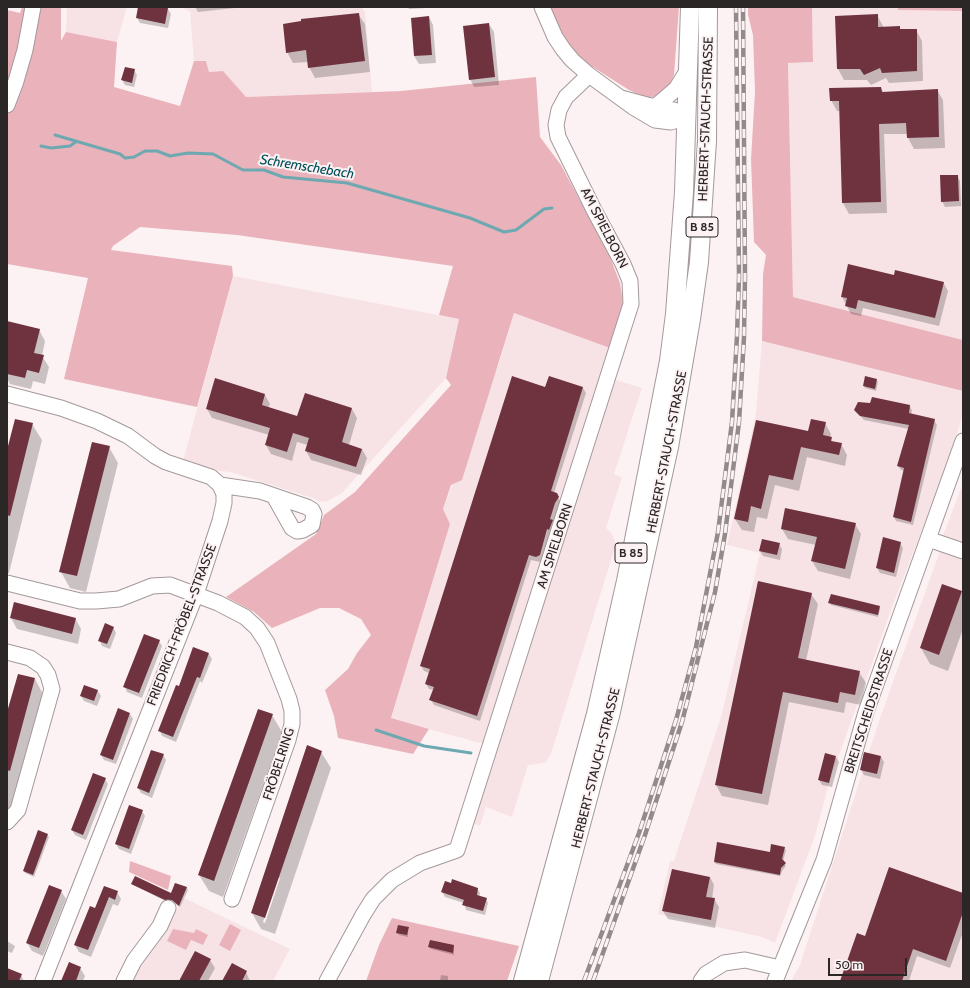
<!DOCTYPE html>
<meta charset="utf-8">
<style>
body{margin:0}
#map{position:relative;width:970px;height:988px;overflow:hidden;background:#fdf2f3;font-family:Cabin,sans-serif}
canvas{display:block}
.frame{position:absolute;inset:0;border:8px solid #2b2727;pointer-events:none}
.scale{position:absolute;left:828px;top:958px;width:79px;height:18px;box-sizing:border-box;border:2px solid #2b2727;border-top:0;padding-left:5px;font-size:12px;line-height:14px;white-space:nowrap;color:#2b2727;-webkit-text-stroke:3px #fdf2f3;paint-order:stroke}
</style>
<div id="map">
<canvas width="970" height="988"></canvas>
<div class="frame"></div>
<div class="scale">50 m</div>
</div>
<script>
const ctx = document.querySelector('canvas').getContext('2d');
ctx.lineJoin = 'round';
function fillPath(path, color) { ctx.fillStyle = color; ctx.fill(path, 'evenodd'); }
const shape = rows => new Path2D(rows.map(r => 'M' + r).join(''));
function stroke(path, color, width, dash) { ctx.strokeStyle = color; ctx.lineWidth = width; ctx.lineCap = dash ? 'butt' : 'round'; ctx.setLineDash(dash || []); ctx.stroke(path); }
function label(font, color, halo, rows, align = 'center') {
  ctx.font = font + ' Cabin,sans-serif'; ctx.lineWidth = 4; ctx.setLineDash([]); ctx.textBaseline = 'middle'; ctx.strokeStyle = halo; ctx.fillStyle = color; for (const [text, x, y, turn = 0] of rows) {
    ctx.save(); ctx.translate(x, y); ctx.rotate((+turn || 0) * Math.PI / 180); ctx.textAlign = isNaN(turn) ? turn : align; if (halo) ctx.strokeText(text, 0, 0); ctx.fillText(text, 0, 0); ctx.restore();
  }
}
const built = shape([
 [67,7,127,7,117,42,66,32],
 [181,7,362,7,365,12,372,92,245,97,223,71,209,72,206,61,194,61,190,12],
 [812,7,898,7,898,10,963,11,963,340,793,297,788,63,813,62],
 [233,276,459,319,446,378,342,493,326,502,318,501,313,498,230,472,219,471,183,461],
 [514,313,610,348,613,379,642,388,614,474,622,477,606,528,612,534,616,544,551,754,546,762,538,764,528,765,512,817,486,807,480,826,466,820,488,745,391,719,450,524,443,509,500,360],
 [762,341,963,391,963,414,946,468,894,602,829,783,815,836,775,943,762,937,658,914,670,861,674,861,721,717,760,553,727,545,756,413],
 [963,483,963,543,943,536],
 [941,548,963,556,963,981,791,981,800,965,879,721],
 [184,898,290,949,273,981,128,981,159,938]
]);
const green = shape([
 [22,7,61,7,61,41,66,32,117,42,114,87,180,106,194,61,206,61,209,72,223,71,246,97,401,91,536,77,540,137,561,165,610,257,620,283,623,302,610,348,514,313,462,480,451,485,443,509,450,524,391,718,429,729,413,754,338,738,334,716,325,690,348,669,357,653,371,635,361,619,339,608,320,608,272,628,254,612,226,597,316,534,324,515,355,492,451,385,446,378,459,319,439,315,453,266,237,235,140,227,113,246,111,250,232,266,233,276,197,407,64,379,88,278,7,264,7,10,20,13],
 [549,7,679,7,674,75,667,90,657,96,646,98,629,90,585,62,573,50,558,27],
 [748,7,812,7,813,62,788,63,793,297,963,340,963,391,762,341,763,274,766,255,754,242,751,159,755,92,753,35,748,15],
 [898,7,963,7,963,11,898,10],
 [130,861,171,876,168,890,129,872],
 [392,918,519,946,507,981,366,981,379,945],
 [230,924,241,930,230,951,219,945],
 [173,929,194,933,196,929,208,935,203,945,191,940,186,950,167,941]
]);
const shadow = shape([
 [139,7,168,9,171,14,168,28,140,23,137,18],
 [195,7,244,7,198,12],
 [408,7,427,7,427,8,409,9],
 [358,14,365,24,370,72,315,78,309,67,308,62,293,63,287,52],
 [877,15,884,28,899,27,901,30,916,30,922,41,923,81,889,83,886,78,871,85,867,80,844,80,838,69],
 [429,17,433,25,436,63,419,64,414,56],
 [489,24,494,32,499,85,474,87,470,79],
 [134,70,137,75,134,87,125,85,122,80],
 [881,88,884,93,937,90,943,100,945,148,914,149,908,138,908,134,884,134,887,213,849,214,843,203,840,111,837,111,831,100],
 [957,176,960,181,961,206,945,207,942,201],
 [895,276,943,282,948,291,939,326,863,308,861,316,851,314,842,297],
 [7,322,39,330,45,341,42,356,49,367,45,384,33,381,31,389,10,384,7,378],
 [876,380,878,382,876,391,865,388,864,386],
 [546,388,583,388,586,393,554,493,562,503,553,522,555,526,552,535,550,534,543,561,540,562,531,560,480,721,434,705,431,700,434,690,429,689,426,684,429,673,424,671,421,666],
 [265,395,270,404,268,408,298,418,352,409,357,418,349,445,362,449,367,458,361,475,311,460,306,451,308,445,297,442,292,461,271,454,266,445,269,435,212,418,207,409],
 [910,406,912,411,911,415,934,420,937,425,913,525,896,521,894,517,905,471,901,470,898,466,909,429,864,420,855,410],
 [757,421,809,433,825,423,831,434,830,438,834,443,841,444,847,455,845,466,807,457,799,491,775,485,767,519,757,517,754,532,742,530,735,519],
 [32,424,42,440,9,573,7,573,7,454],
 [109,447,118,463,86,592,70,588,61,572],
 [855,524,861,534,850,579,818,571,812,561,816,545,788,539,782,529],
 [884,539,900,543,903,548,896,577,880,573,877,568],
 [779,544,782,549,780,560,763,556,760,551],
 [961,592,963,595,963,629,948,671,930,664,921,648],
 [811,594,818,604,806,661,859,672,866,683,861,705,846,702,844,713,789,702,768,805,722,796,716,785],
 [830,603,879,607,880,609,878,617,831,605],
 [11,618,75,618,81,629,78,644,17,629],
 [113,627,116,633,110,649,102,646,100,641],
 [159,641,162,646,142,698,127,692,125,687],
 [209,654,212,659,202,683,200,681,176,742,162,736,160,731,179,687],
 [35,679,44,696,11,816,7,815,7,716],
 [85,686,98,691,101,696,97,706,84,701,81,696],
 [130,714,133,719,116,764,104,760,101,755],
 [272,715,282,732,223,897,209,891,199,875],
 [308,747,321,752,331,768,275,934,261,929,252,913],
 [278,877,280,878,265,923,263,922],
 [163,755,166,760,152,798,141,793,138,788],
 [836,757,839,762,832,787,822,785,819,780],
 [881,757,884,762,880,779,864,775,861,770],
 [105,779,108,784,86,840,75,835,72,830],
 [142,811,145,816,131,854,119,849,116,844],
 [47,835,49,837,34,877,25,873,24,871],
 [784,848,786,850,783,862,786,866,782,871,780,876,716,864,715,862,770,853],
 [710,877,714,885,712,899,714,899,719,907,715,928,668,919,663,911],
 [132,884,172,894,187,888,188,890,180,907,173,902,167,902],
 [105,887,117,892,121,899,118,906,113,904,91,957,79,952,75,945,96,910],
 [477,888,480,893,479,897,486,899,488,903,485,915,466,910,464,903,445,897,442,892],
 [61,891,66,899,43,956,32,951,27,943],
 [963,894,963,932,950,968,917,956,909,981,841,981,866,937],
 [408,928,408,937,399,935,397,933],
 [7,941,15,946,12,953,7,951],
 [454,946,454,955,431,949,429,947],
 [210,960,215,968,208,981,180,981],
 [80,968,85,976,83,981,62,981],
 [7,972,21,975,24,981,7,981],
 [246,972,250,981,224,981],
 [441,975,448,976,448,981,440,981]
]);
const stream = shape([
 [55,135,120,154,125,158,134,157,145,151,157,151,170,156,188,153,213,154,243,170,264,170,283,177,347,183,470,218,504,232,516,230,544,209,552,208],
 [41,146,51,148,70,146,77,141],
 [376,730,424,746,471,753]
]);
const building = shape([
 [138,7,168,8,165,24,136,18],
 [359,13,365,61,308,68,306,50,286,53,283,24,301,21,301,19],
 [878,14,878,27,900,26,900,29,917,29,917,71,882,73,880,68,864,75,860,69,837,69,835,16],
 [429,16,432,55,414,56,411,18],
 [489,23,495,77,469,80,463,26],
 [125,67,135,69,132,83,121,80],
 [881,87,882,92,938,89,939,137,907,138,906,123,879,124,881,202,842,203,839,101,830,101,829,88],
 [940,175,958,175,959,201,941,202],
 [848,264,894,275,895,270,944,282,935,318,858,300,856,309,845,306,847,298,841,297],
 [7,321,40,329,34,353,44,355,39,373,27,370,25,378,7,374],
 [512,376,545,387,549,376,583,387,551,491,557,493,559,497,555,503,550,519,553,520,549,530,547,529,540,555,536,557,529,555,477,716,429,700,434,687,425,684,430,669,420,666],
 [865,376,877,379,875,389,863,386],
 [215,378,265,394,262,405,297,416,305,393,352,408,342,442,362,449,356,467,305,451,309,438,293,433,287,452,265,445,270,428,206,409],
 [872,397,910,405,909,413,935,419,911,522,893,517,904,468,897,466,909,425,860,416,854,410,858,402,870,403],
 [15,419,33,423,10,516,7,515,7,450],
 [811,419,826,422,823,435,832,437,831,441,842,443,839,455,801,447,793,480,769,475,761,509,751,506,748,522,734,519,756,420,808,431],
 [92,442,110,446,77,576,59,572],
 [785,508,856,523,845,569,811,561,817,537,781,529],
 [883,537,901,542,894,573,876,568],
 [762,539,780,543,777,555,759,551],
 [758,581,812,593,798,658,860,671,855,695,840,692,838,703,783,692,762,794,715,785],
 [942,584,962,591,939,655,920,648],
 [831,594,880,606,878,615,828,603],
 [14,602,76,618,72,634,10,618],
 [105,623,114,627,107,644,98,641],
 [144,634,160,640,139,693,123,687],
 [193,647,209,653,200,678,197,677,173,737,158,731,176,685,179,686],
 [18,674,35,678,10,771,7,770,7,712],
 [84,685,98,690,94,701,80,696],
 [118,708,130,713,113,760,100,755],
 [258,709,273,714,214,881,198,875],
 [307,745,322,751,265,918,251,913],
 [151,750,164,754,149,793,137,788],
 [864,752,881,756,877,774,860,770],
 [825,753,836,756,829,783,818,780],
 [93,773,106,778,83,835,71,830],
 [129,805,143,810,129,849,115,844],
 [38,830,48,834,33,875,23,871],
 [717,842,770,852,771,844,785,847,782,859,786,863,781,868,780,875,714,862],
 [889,867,963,893,963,912,946,961,913,949,902,981,840,981,857,933,865,936],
 [672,869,710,877,706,897,715,898,711,920,662,911],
 [135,876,171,893,175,883,187,887,179,906,172,900,165,900,131,884],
 [452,879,478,888,477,895,487,898,483,911,462,905,464,900,441,892,445,881,451,883],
 [49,885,62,890,39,948,26,943],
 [104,886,118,891,115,900,109,897,88,950,74,945,90,906,95,908],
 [398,925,409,927,407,935,396,933],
 [430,940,454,945,453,953,428,947],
 [195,951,211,959,199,981,179,981],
 [69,962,81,967,76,981,61,981],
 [232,963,247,971,242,981,222,981],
 [7,968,22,974,19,981,7,981]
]);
const minor = shape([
 [542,7,555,37,563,49,572,60,589,75,633,107,655,120,671,122,687,117,674,110,647,105,621,98],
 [7,105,16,81,25,50,33,7],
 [656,106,676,89,689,68],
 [7,394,61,408,97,421,128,436,155,456,166,462,211,477,220,485,224,494,224,503,220,521,196,594,43,981],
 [220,485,260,491,307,507,312,510,314,514,312,525,303,530,297,531,292,528,274,496],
 [928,539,963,551],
 [7,583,80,601,96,601,119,599,152,586,170,585,218,603,245,617,257,628,267,643,289,699,292,711,292,724,288,740,232,899],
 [7,652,30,658,43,667,48,675,52,689,18,810,7,822],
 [124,981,134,961,160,926,168,908],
 [327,981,363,915,373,899,392,880,420,863,457,850,631,304,630,281,623,264,594,210,558,137,556,125,559,110,566,97,589,75],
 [701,981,706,974,724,963,745,960,780,968],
 [775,981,824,860,866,712,963,441]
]);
const major = shape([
 [523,981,596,714,626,581,669,361,675,314,684,192,690,7],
 [539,981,610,716,669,447,691,319,699,262,707,141,708,7]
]);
const rail = shape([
 [584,981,639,833,676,720,696,647,718,532,732,422,737,336,739,277,736,7],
 [593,981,645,835,682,722,715,592,725,534,739,422,744,337,745,277,743,7]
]);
const shields = [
 [702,227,32],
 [631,553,32]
];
const shieldNames = [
 ["B 85",702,227],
 ["B 85",631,553]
];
const streetNames = [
 ["HERBERT-STAUCH-STRASSE",706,119,-88],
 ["AM SPIELBORN",604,228,63],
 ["HERBERT-STAUCH-STRASSE",667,452,-79],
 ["AM SPIELBORN",555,546,-72],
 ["FRIEDRICH-FRÖBEL-STRASSE",182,625,-69],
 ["BREITSCHEIDSTRASSE",869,711,-72],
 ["FRÖBELRING",279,764,-72],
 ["HERBERT-STAUCH-STRASSE",596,768,-76]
];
const waterNames = [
 ["Schremschebach",307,167,9]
];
fillPath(built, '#f7e3e5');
fillPath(green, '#eab3bb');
fillPath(shadow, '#0003');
stroke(stream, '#6ea8b1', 3);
fillPath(building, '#6e333f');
stroke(minor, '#a3999a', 17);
stroke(major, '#a3999a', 20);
stroke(minor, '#fff', 15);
stroke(major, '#fff', 18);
stroke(rail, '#928a8b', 4.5);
stroke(rail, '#fdf2f3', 3, [9]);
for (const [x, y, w] of shields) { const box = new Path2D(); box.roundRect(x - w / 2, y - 10, w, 20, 3); ctx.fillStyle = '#fdf2f3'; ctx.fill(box); stroke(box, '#2b2727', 1); }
label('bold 12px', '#2b2727', null, shieldNames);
label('13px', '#2b2727', '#fdf2f3', streetNames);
label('italic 14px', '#005059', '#fdf2f3', waterNames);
</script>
